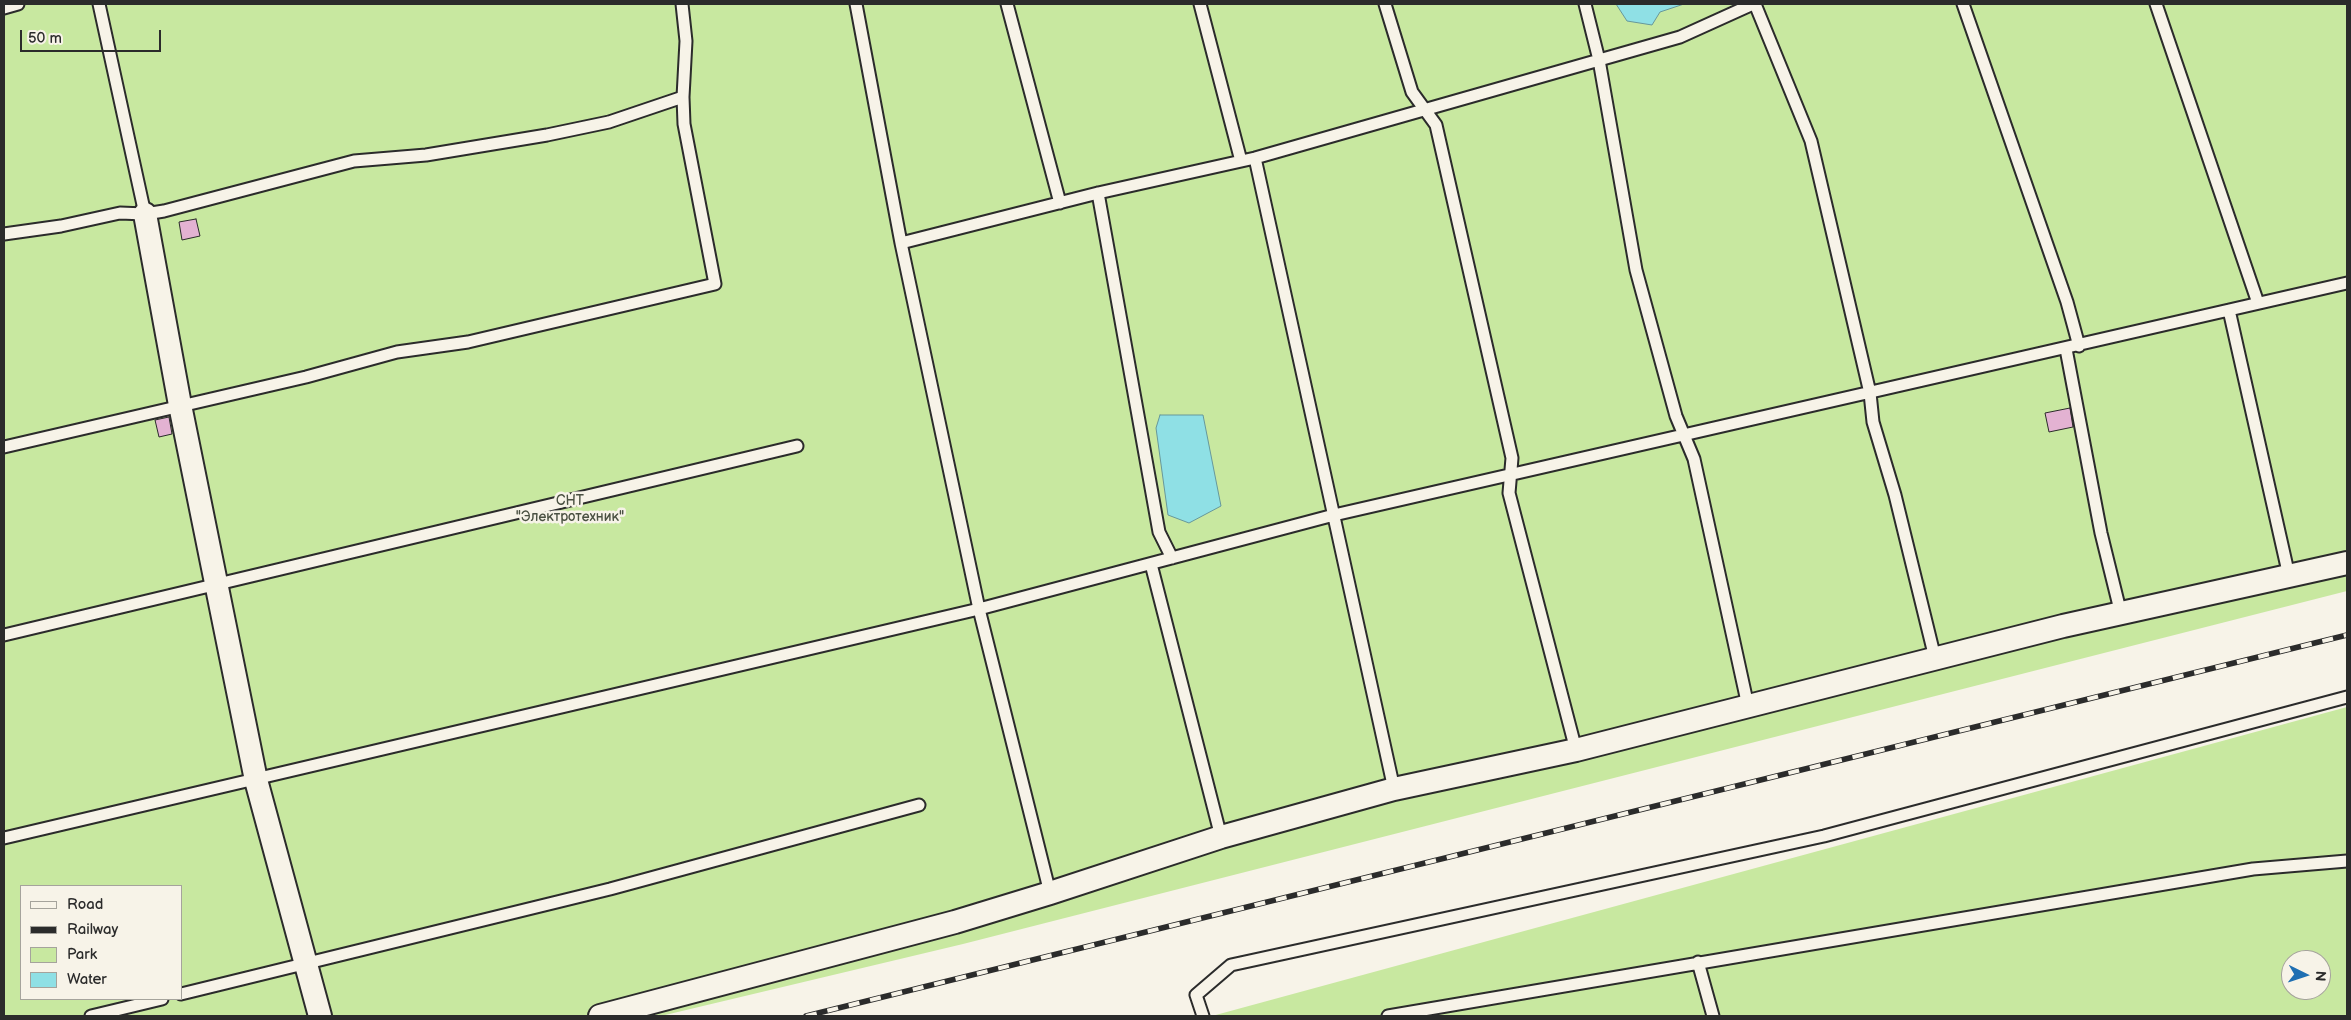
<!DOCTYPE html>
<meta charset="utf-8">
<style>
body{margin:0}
#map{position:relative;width:2351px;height:1020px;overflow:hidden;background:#f7f3e8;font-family:"Balsamiq Sans",sans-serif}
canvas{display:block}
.frame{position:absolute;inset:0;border:5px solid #2b2b2b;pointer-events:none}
.legend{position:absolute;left:20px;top:885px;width:162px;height:115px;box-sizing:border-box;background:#f7f3e8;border:1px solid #a5a39c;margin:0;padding:6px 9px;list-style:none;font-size:15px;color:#2b2b2b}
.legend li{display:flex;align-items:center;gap:10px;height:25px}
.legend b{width:25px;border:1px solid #a5a39c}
.north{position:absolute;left:2281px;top:950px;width:50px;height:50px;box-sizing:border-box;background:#f7f3e8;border:1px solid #a5a39c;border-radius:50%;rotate:94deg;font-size:14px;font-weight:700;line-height:20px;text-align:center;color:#2b2b2b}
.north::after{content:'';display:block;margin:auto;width:18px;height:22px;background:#1f6fb2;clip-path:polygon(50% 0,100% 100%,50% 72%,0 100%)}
.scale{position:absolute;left:20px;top:30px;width:141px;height:22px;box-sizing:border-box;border:2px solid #2b2b2b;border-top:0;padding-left:6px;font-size:15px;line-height:18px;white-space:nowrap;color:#2b2b2b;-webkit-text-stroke:4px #f7f3e8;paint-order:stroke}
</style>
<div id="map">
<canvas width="2351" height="1020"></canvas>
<div class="frame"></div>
<ul class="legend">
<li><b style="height:6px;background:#f7f3e8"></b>Road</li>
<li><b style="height:6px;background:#2b2b2b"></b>Railway</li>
<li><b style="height:14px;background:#c8e8a0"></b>Park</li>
<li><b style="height:14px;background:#8fe0e5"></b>Water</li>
</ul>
<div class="north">N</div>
<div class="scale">50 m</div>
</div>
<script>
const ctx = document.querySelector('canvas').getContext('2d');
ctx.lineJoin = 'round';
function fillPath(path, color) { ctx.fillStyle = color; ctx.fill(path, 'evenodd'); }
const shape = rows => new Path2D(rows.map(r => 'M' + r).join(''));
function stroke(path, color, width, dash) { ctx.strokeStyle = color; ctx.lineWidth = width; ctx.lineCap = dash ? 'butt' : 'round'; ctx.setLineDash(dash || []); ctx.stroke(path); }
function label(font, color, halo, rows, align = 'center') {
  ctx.font = font + ' "Balsamiq Sans",sans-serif'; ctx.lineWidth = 5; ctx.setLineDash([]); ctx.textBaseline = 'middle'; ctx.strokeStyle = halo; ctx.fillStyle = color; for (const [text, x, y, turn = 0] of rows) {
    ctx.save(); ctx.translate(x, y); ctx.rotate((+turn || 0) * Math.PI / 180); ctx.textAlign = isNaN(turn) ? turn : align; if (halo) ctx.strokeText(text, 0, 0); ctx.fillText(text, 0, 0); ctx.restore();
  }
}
const green = shape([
 [4,4,2347,4,2347,591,963,944,661,1016,4,1016],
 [21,886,181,886,181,999,21,999],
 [2347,707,2347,1016,1212,1016],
 [2291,960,2321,960,2321,990,2291,990]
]);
const water = shape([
 [1616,4,1684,4,1660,12,1652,25,1627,21,1616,4],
 [1160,415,1203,415,1221,506,1189,523,1168,515,1156,428,1160,415]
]);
const building = shape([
 [196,219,200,236,182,240,179,222,196,219],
 [2070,408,2073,427,2049,432,2045,413,2070,408],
 [169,417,172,434,159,437,155,420,169,417]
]);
const lane = shape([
 [99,4,145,214],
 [856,4,901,243,979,609,1050,893],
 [1007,4,1060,203],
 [1200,4,1241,161],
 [1385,4,1412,92,1436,125,1512,458,1509,493,1576,750],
 [1585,4,1599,60,1636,270,1676,416,1694,459,1748,706],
 [1755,4,1811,141,1870,393,1873,422,1895,495,1935,658],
 [1963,4,2067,302,2079,346],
 [2156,4,2258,303],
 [4,8,18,4],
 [1255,158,1394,789],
 [1098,193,1159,532,1172,558],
 [4,234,61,226,120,213,145,214,164,211,354,161,426,155,547,135,609,122,683,97],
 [901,243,1098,193,1255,158,1680,37,1753,4],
 [2229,310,2289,576],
 [2066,349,2101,533,2121,614],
 [4,447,306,377,397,352,468,342,715,284,684,124,683,97,686,41,682,4],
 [1151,564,1221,837],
 [4,635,797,446],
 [4,838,979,609,1334,515,2347,283],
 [1698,962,1713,1016],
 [181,994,610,889,919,805],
 [91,1016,162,999],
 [1203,1016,1196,995,1231,965,1824,836,2347,697],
 [1388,1016,2253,869,2347,861]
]);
const street = shape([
 [145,214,180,405,256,780,320,1016],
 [600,1016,955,922,1050,893,1221,837,1394,789,1576,750,2063,626,2347,563]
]);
const rail = shape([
 [806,1016,2347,635]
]);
const parkNames = [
 ["СНТ",570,501],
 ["\"Электротехник\"",570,517]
];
fillPath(green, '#c8e8a0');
fillPath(water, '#8fe0e5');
stroke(water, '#67989b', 1);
fillPath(building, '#e3b2d2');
stroke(building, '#2b2b2b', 1);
stroke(lane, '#2b2b2b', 15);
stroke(street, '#2b2b2b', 26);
stroke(lane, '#f7f3e8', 11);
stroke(street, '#f7f3e8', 22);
stroke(rail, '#2b2b2b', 5.5);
stroke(rail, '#f7f3e8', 4, [11]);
label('14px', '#4a5142', '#f7f3e8', parkNames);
</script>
